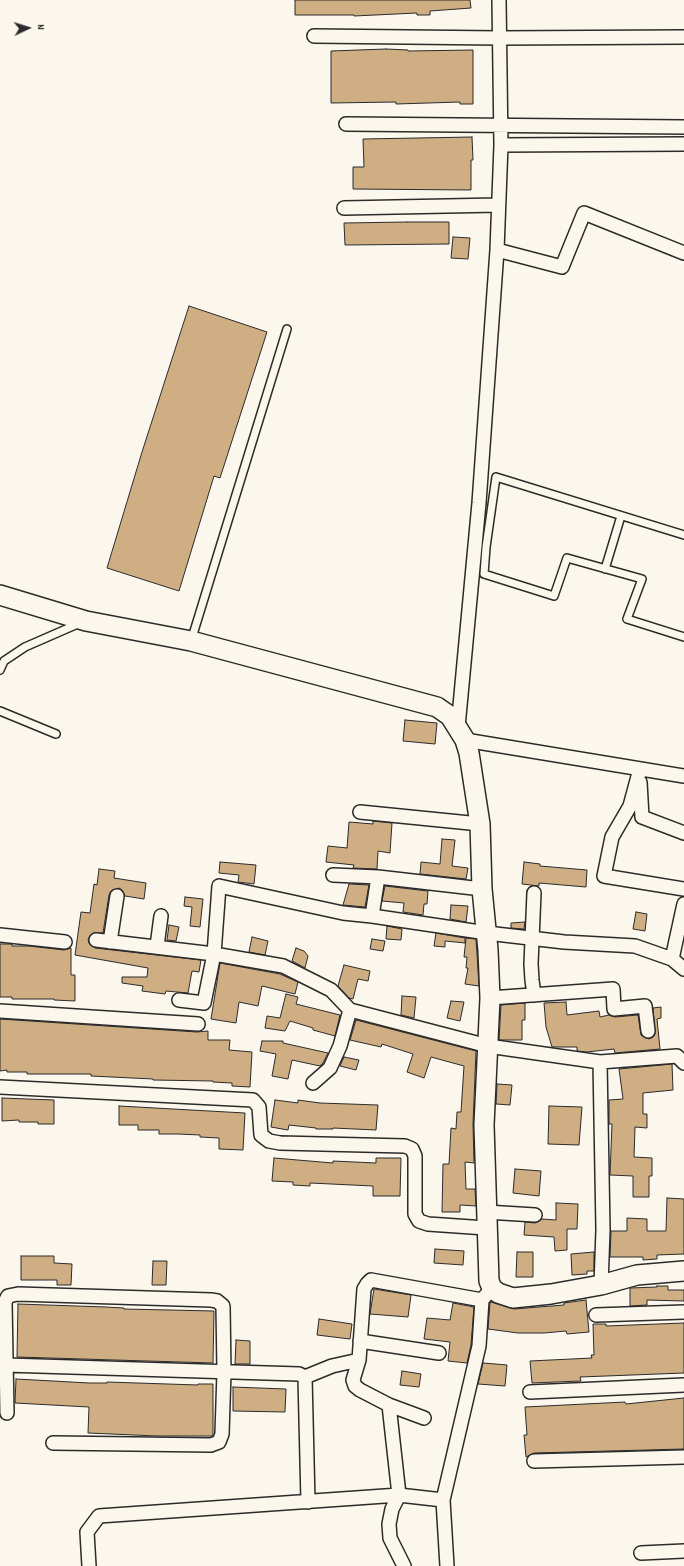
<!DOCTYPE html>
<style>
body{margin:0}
#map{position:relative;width:684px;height:1566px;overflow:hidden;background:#fbf7ec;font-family:Dekko,sans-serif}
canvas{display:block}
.north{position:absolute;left:8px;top:8px;width:40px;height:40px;-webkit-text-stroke:3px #fbf7ec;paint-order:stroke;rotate:86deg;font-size:11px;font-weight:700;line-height:16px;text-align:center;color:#2b2b2b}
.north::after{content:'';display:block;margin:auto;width:14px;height:18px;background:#2b2b2b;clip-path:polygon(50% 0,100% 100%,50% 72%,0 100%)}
</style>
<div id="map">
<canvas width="684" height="1566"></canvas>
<div class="north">N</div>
</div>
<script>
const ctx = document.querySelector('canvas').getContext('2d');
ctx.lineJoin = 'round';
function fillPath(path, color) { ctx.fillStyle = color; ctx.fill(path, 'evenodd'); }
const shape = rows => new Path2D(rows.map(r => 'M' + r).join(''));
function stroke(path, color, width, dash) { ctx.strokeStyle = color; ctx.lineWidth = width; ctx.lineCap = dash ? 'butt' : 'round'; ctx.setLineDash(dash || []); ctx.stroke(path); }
const building = shape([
 [295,0,470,0,471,8,430,11,430,15,417,15,417,13,354,16,354,15,295,15,295,0],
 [386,49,408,50,408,51,473,50,473,104,460,104,460,102,396,104,396,102,331,103,331,51,386,49],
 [472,137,473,160,471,160,471,190,353,189,353,167,364,167,363,139,472,137],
 [407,222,449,222,449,244,345,245,344,223,407,222],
 [453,237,470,238,468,259,451,258,453,237],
 [189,306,267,332,220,478,214,476,179,591,107,568,142,452,189,306],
 [405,720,437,723,435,744,403,741,405,720],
 [373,821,392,823,390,853,378,851,377,869,353,868,354,865,326,862,328,846,347,848,349,822,373,824,373,821],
 [442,839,455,840,452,866,468,868,466,879,420,874,421,862,440,864,442,839],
 [220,862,256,865,254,884,238,882,239,875,219,873,220,862],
 [524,862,540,864,540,866,587,870,586,887,539,883,539,886,522,884,524,862],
 [99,869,115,871,114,878,146,883,144,899,125,896,122,890,119,888,111,891,109,895,103,933,93,933,88,939,89,943,95,948,201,960,199,972,192,971,188,993,166,991,165,994,142,991,143,986,122,983,122,977,147,977,148,968,75,955,81,912,90,913,94,884,97,885,99,869],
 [349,884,369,885,365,907,343,905,349,884],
 [385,886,428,891,427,904,424,904,423,915,403,912,404,903,382,901,385,886],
 [185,897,203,899,200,927,190,926,192,907,184,906,185,897],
 [451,905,468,906,466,922,450,919,451,905],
 [636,912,647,914,645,931,633,929,636,912],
 [525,922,524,929,511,928,511,923,525,922],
 [169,925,179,927,176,941,167,940,169,925],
 [387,926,402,929,401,940,386,939,387,926],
 [436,933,465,938,465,943,445,941,445,947,434,946,436,933],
 [252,937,268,941,265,955,249,952,252,937],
 [466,938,476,939,479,986,465,984,468,968,466,968,467,957,464,957,466,938],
 [372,939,385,941,383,951,370,949,372,939],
 [0,944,12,944,12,946,29,946,64,950,71,948,71,975,75,975,75,1001,54,1000,54,999,12,999,12,997,0,997,0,944],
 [296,948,304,951,308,956,305,968,292,961,296,948],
 [220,963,280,974,298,982,295,994,262,986,258,1006,239,1002,236,1023,211,1019,220,963],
 [344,965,370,971,368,981,358,979,353,999,349,998,338,986,344,965],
 [286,994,298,997,296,1004,340,1015,335,1036,313,1030,313,1028,290,1021,285,1031,265,1028,267,1016,280,1018,286,994],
 [402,996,416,997,414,1018,401,1015,402,996],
 [451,1001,464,1002,460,1021,447,1018,451,1001],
 [566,1002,567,1015,599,1011,600,1017,609,1015,615,1017,638,1015,641,1035,649,1039,653,1037,655,1034,653,1008,661,1007,661,1018,657,1019,660,1049,615,1053,614,1049,587,1052,577,1051,577,1047,552,1047,546,1027,544,1003,566,1002],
 [525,1003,525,1020,522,1020,522,1040,499,1040,501,1005,525,1003],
 [0,1019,197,1032,208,1031,208,1040,230,1040,229,1050,252,1052,250,1087,232,1086,232,1083,213,1082,213,1081,153,1080,153,1079,91,1076,91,1074,27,1074,27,1072,7,1072,7,1070,0,1071,0,1019],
 [356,1020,476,1051,473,1124,474,1163,465,1162,466,1189,475,1189,476,1206,460,1205,460,1212,442,1212,443,1164,449,1164,451,1128,456,1129,457,1112,461,1112,464,1066,431,1057,424,1078,407,1072,413,1054,382,1044,381,1047,350,1040,356,1020],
 [262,1041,283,1041,283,1043,328,1053,323,1063,320,1066,292,1060,288,1079,272,1076,276,1054,260,1051,262,1041],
 [344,1057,359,1060,356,1070,340,1066,344,1057],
 [672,1064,673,1090,643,1093,643,1114,647,1114,647,1128,635,1127,634,1157,652,1158,652,1176,649,1176,649,1197,633,1197,633,1176,610,1175,612,1124,609,1124,609,1100,623,1099,619,1069,672,1064],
 [497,1084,512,1085,510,1105,496,1104,497,1084],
 [2,1098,54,1100,54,1124,38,1124,38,1122,19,1122,19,1120,2,1121,2,1098],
 [275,1100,298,1103,298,1100,320,1103,378,1105,376,1130,333,1128,333,1129,316,1129,316,1128,289,1125,288,1130,271,1127,275,1100],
 [119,1106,245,1113,243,1150,219,1149,219,1138,200,1137,200,1135,178,1134,159,1134,159,1130,138,1130,138,1125,119,1125,119,1106],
 [549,1106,582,1107,579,1145,548,1144,549,1106],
 [274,1158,333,1163,333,1161,376,1163,376,1158,401,1158,400,1196,373,1196,373,1186,310,1183,310,1186,293,1185,293,1182,272,1181,274,1158],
 [515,1169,541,1171,539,1196,513,1193,515,1169],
 [667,1198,684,1199,684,1254,657,1255,657,1259,643,1260,643,1257,610,1257,611,1231,627,1231,627,1218,647,1219,647,1231,666,1231,667,1198],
 [556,1203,578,1204,577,1229,567,1229,567,1250,555,1251,554,1237,524,1235,525,1222,535,1223,542,1219,556,1220,556,1203],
 [435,1249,464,1251,463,1265,434,1263,435,1249],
 [517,1252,533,1252,533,1277,516,1277,517,1252],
 [594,1252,594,1271,587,1271,587,1274,572,1275,571,1254,594,1252],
 [21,1256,54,1256,54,1263,72,1264,71,1285,57,1285,57,1280,21,1280,21,1256],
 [153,1261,167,1261,166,1285,152,1285,153,1261],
 [657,1286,668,1286,668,1290,684,1290,684,1301,647,1300,647,1305,630,1306,630,1288,657,1287,657,1286],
 [374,1289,411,1295,408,1317,370,1314,374,1289],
 [586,1300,589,1332,567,1334,566,1331,544,1333,518,1333,488,1329,490,1303,491,1302,514,1309,564,1305,564,1303,586,1300],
 [453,1303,474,1307,471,1345,467,1363,448,1361,450,1342,424,1339,427,1318,450,1320,453,1303],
 [18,1304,106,1307,124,1308,124,1309,214,1311,213,1363,17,1357,18,1304],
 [319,1319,352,1324,350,1339,317,1335,319,1319],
 [684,1323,684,1373,580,1377,581,1381,532,1383,530,1361,592,1358,591,1355,594,1355,593,1324,606,1324,606,1326,684,1323],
 [236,1340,250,1341,250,1364,235,1364,236,1340],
 [483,1363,507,1365,505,1386,478,1384,483,1363],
 [402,1371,421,1374,419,1387,400,1385,402,1371],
 [16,1379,89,1383,107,1383,107,1382,198,1385,198,1384,213,1384,213,1436,157,1436,88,1433,89,1407,15,1403,16,1379],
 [233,1387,286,1389,285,1412,233,1411,233,1387],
 [684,1398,684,1449,534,1453,526,1457,524,1435,527,1435,525,1407,625,1402,626,1404,684,1398]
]);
const service = shape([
 [684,535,496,477,486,547,484,574,554,596,567,558,642,579,627,619,684,637],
 [605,569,621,516],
 [191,641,287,329],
 [0,670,4,661,25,647,80,623],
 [0,711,56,734]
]);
const minor = shape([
 [314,36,499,38,684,37],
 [346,124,684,127],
 [501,145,684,144],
 [344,208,498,205],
 [497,250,562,267,584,213,684,253],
 [458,727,479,503,497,250,501,145,499,0],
 [465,740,684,776],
 [640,769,630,806,612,837,604,876,684,889],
 [640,782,642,817,684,833],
 [360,812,480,824],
 [333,875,378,877,482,889],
 [534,893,531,964,532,980,534,995],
 [372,916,378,877],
 [0,935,65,942],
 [96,940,214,954,283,966,331,990,350,1010],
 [110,942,117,896],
 [157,946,161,916],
 [672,959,684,904],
 [490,998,613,989,614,1009,645,1006,648,1031],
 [179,1000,204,1003,214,954,219,886,343,913,372,916,487,933,564,942,635,946,672,959,684,969],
 [0,1011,198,1024],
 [600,1062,603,1230,601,1285],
 [313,1083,330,1068,340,1046,350,1010,488,1046,600,1062,677,1056,684,1063],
 [0,1087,253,1100,259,1107,261,1135,269,1141,280,1143,405,1146,412,1149,415,1156,415,1214,419,1221,428,1224,486,1228],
 [486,1212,535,1215],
 [596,1315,684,1312],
 [360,1341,439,1353],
 [6,1365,299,1374,305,1377,308,1502],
 [305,1377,332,1366,359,1360],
 [530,1392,684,1385],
 [389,1405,424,1418],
 [7,1413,5,1302,8,1296,18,1294,211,1300,217,1301,223,1306,224,1372,222,1434,219,1442,211,1445,53,1443],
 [534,1461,684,1457],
 [443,1500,447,1566],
 [641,1553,684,1551],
 [89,1566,87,1532,99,1516,399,1495,443,1500,479,1346,482,1300],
 [404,1566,390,1538,389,1524,392,1509,399,1495,389,1405,360,1390,355,1386,353,1380,359,1360,364,1289,367,1284,371,1280,482,1300,487,1294]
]);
const secondary = shape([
 [0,595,86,621,191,641,437,707,450,716,465,740,469,753,480,824,482,889,488,950,490,998,484,1125,489,1281,492,1288,498,1293,513,1298,551,1294,601,1285,637,1275,684,1271]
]);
fillPath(building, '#ceae82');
stroke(building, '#2b2b2b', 1);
stroke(service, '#2b2b2b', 10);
stroke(minor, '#2b2b2b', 16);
stroke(secondary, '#2b2b2b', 22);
stroke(service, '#fbf7ec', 7);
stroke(minor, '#fbf7ec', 13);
stroke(secondary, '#fbf7ec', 19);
</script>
